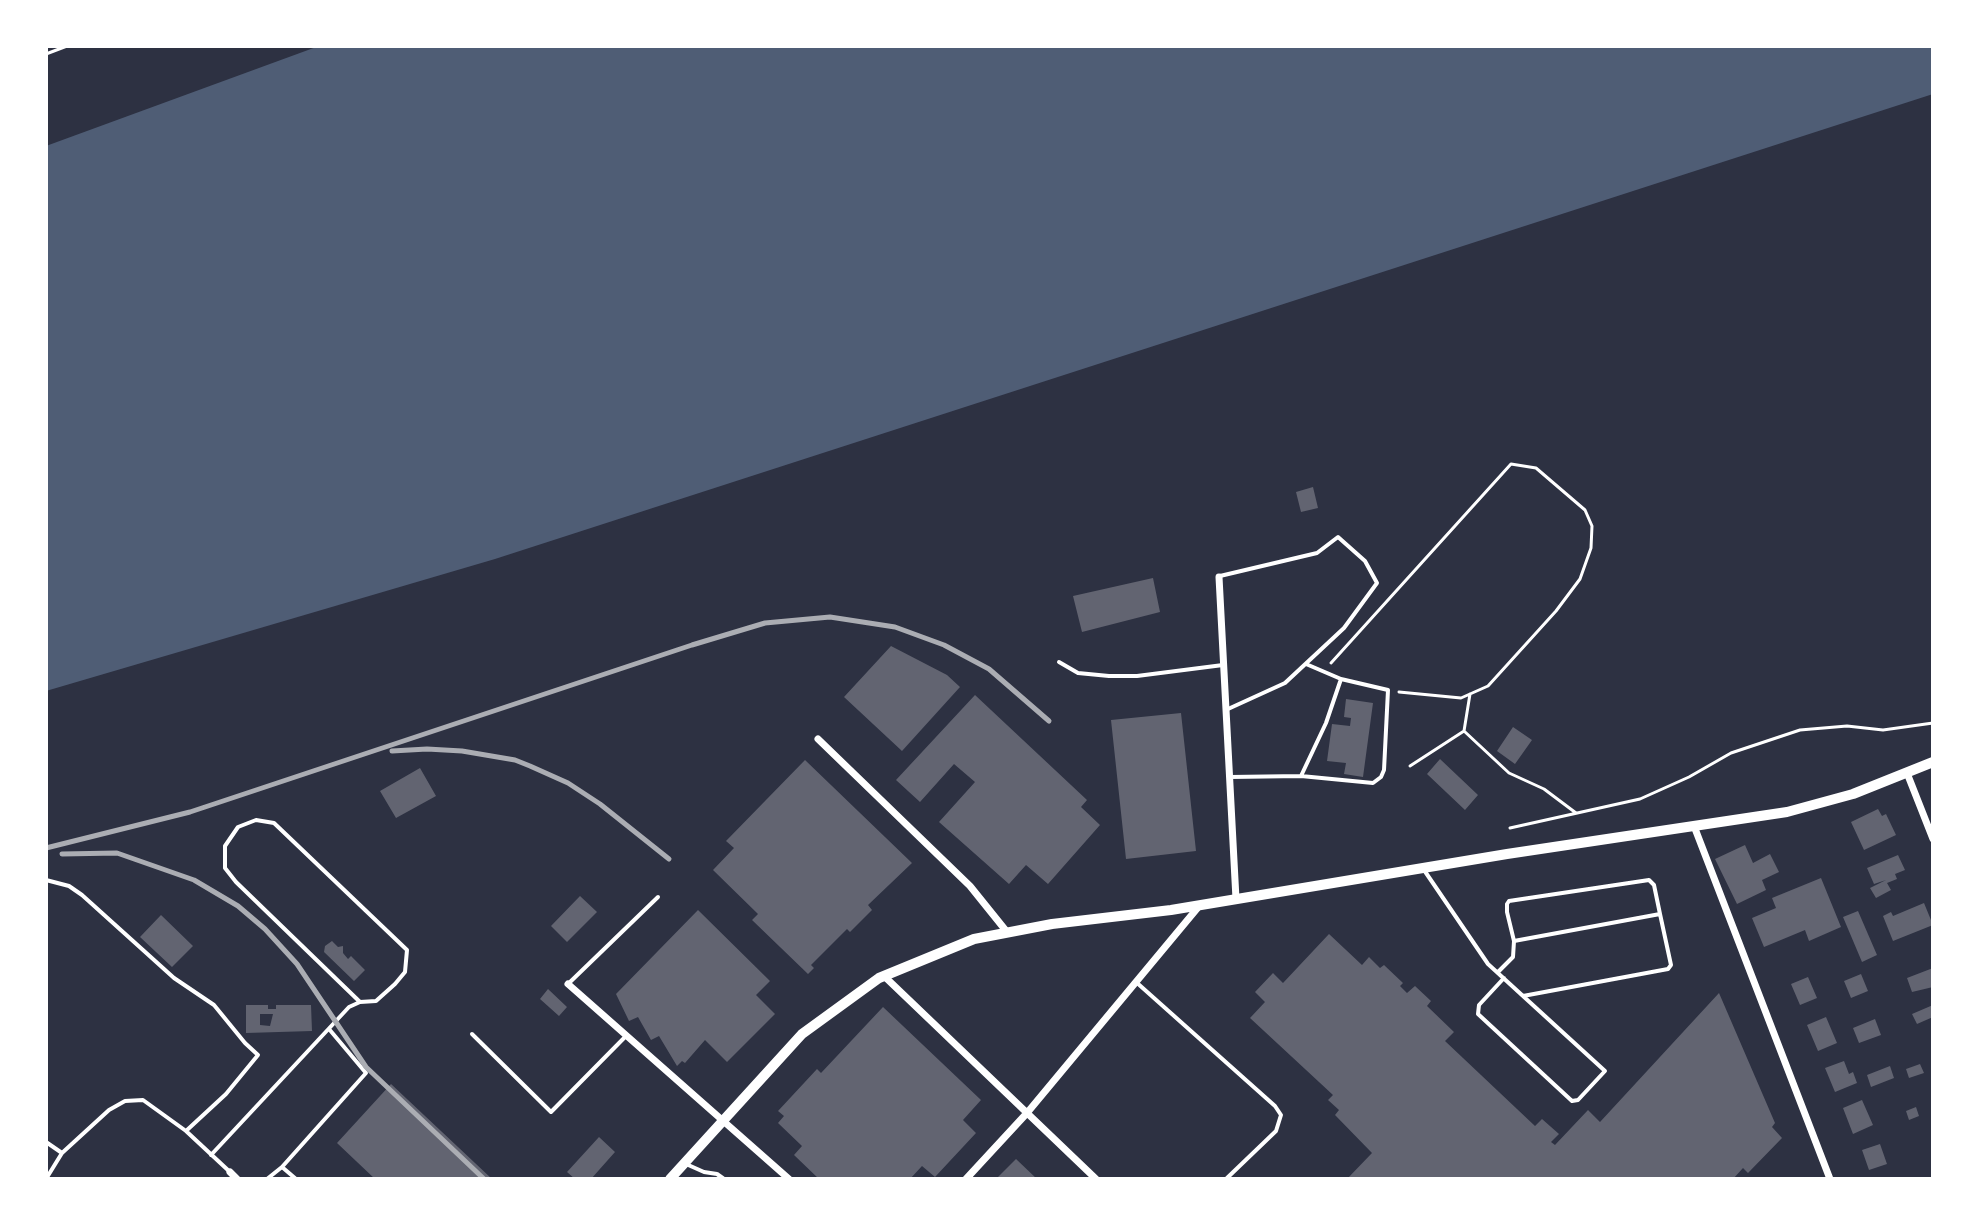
<!DOCTYPE html>
<style>
body{margin:0}
#map{position:relative;width:1979px;height:1225px;overflow:hidden;background:#2d3142;font-family:Montserrat,sans-serif}
canvas{display:block}
.frame{position:absolute;inset:0;border:48px solid #fff;pointer-events:none}
</style>
<div id="map">
<canvas width="1979" height="1225"></canvas>
<div class="frame"></div>
</div>
<script>
const ctx = document.querySelector('canvas').getContext('2d');
ctx.lineJoin = 'round';
function fillPath(path, color) { ctx.fillStyle = color; ctx.fill(path, 'evenodd'); }
const shape = rows => new Path2D(rows.map(r => 'M' + r).join(''));
function stroke(path, color, width, dash) { ctx.strokeStyle = color; ctx.lineWidth = width; ctx.lineCap = dash ? 'butt' : 'round'; ctx.setLineDash(dash || []); ctx.stroke(path); }
const water = shape([
 [319,46,1933,46,1933,94,495,559,46,691,46,146]
]);
const building = shape([
 [1313,487,1318,508,1301,512,1296,492],
 [1153,578,1160,612,1082,632,1073,596],
 [891,646,947,675,960,687,902,751,844,697],
 [975,695,1087,800,1081,807,1100,825,1048,884,1026,865,1009,884,939,822,975,782,954,764,920,802,896,780],
 [1346,699,1373,703,1363,777,1344,774,1346,763,1327,761,1332,724,1350,726,1351,718,1344,717],
 [1181,713,1196,851,1126,859,1111,720],
 [1513,727,1532,740,1515,764,1497,751],
 [1440,759,1478,795,1465,810,1427,774],
 [805,760,912,863,868,905,872,910,850,932,847,929,811,965,814,968,808,974,752,920,758,914,713,870,734,848,726,841],
 [420,768,436,796,396,818,380,791],
 [1878,809,1882,816,1886,814,1896,835,1864,850,1851,822],
 [1745,845,1753,863,1770,854,1779,872,1762,880,1766,890,1737,904,1715,859],
 [1898,855,1905,870,1895,874,1897,879,1887,883,1891,890,1876,898,1870,888,1886,880,1874,884,1867,868],
 [1821,878,1841,927,1809,941,1805,930,1764,947,1752,918,1776,908,1772,898],
 [580,896,597,912,567,942,551,926],
 [1924,903,1933,925,1893,941,1883,916,1891,912,1893,916],
 [698,910,770,981,756,995,775,1014,727,1062,705,1040,685,1063,682,1061,677,1066,659,1036,651,1040,638,1017,629,1021,616,994],
 [1858,911,1877,955,1862,962,1843,917],
 [161,915,193,946,172,967,140,937],
 [1329,934,1362,965,1369,957,1380,968,1384,965,1403,983,1400,986,1407,993,1415,986,1431,1001,1427,1006,1454,1032,1445,1041,1535,1126,1542,1119,1559,1134,1551,1142,1555,1145,1588,1110,1600,1122,1719,993,1775,1123,1772,1127,1782,1138,1748,1173,1743,1168,1733,1179,1347,1179,1372,1153,1335,1115,1339,1110,1328,1100,1333,1095,1250,1018,1265,1002,1255,992,1273,973,1283,983],
 [332,941,338,947,343,946,343,953,348,959,351,956,365,970,354,981,324,952,325,946],
 [1933,968,1933,987,1912,992,1907,978],
 [1861,974,1868,991,1851,998,1844,981],
 [1808,977,1817,998,1800,1005,1791,984],
 [548,989,567,1007,559,1016,540,999],
 [246,1005,268,1005,268,1009,276,1009,276,1005,311,1005,312,1031,246,1033],
 [260,1014,273,1014,270,1026,260,1025],
 [1933,1005,1933,1017,1917,1024,1912,1014],
 [883,1007,981,1100,963,1120,976,1133,935,1177,922,1166,910,1179,819,1179,794,1155,802,1146,778,1123,784,1116,778,1111,817,1069,821,1073],
 [1826,1017,1837,1043,1818,1051,1807,1025],
 [1875,1019,1881,1035,1859,1043,1853,1028],
 [1844,1061,1849,1074,1853,1072,1857,1083,1835,1092,1825,1068],
 [1920,1064,1924,1073,1909,1078,1906,1069],
 [1890,1066,1894,1078,1871,1087,1867,1075],
 [391,1084,492,1179,375,1179,337,1143],
 [1862,1100,1873,1125,1853,1134,1843,1108],
 [1916,1107,1919,1116,1909,1120,1906,1111],
 [599,1137,615,1152,591,1179,575,1179,567,1172],
 [1880,1144,1887,1164,1869,1170,1862,1150],
 [1016,1159,1037,1179,996,1179]
]);
const path = shape([
 [46,54,67,46],
 [1331,663,1511,464,1536,468,1585,510,1592,526,1591,548,1580,579,1556,611,1488,686,1461,698,1399,692],
 [1464,731,1509,773,1544,789,1576,813],
 [1410,766,1464,731,1470,694],
 [1510,828,1640,799,1689,777,1731,753,1800,730,1847,726,1883,730,1933,723]
]);
const service = shape([
 [1220,576,1317,553,1338,537,1365,561,1377,583,1344,628,1285,683,1228,709],
 [1059,662,1078,673,1109,676,1137,676,1223,665],
 [1301,776,1326,723,1341,679],
 [1230,777,1301,776,1373,783,1381,777,1384,770,1388,690,1341,679,1306,664],
 [1424,870,1488,964,1605,1071,1578,1100,1572,1101,1478,1014,1479,1005,1504,978],
 [46,880,69,886,82,895,174,978,214,1005,245,1043,258,1055,226,1094,186,1131],
 [1514,941,1507,912,1507,904,1509,901,1649,880,1654,885,1660,914],
 [1498,972,1513,957,1514,941,1660,914,1671,965,1668,969,1523,996],
 [1136,982,1275,1106,1281,1115,1276,1131,1226,1179],
 [568,984,658,897],
 [472,1034,551,1112,625,1037],
 [46,1142,62,1153],
 [211,1155,349,1007,360,1002,376,1001,395,984,405,972,407,950,274,823,256,820,238,827,225,846,225,868,236,882,360,1002],
 [686,1164,704,1172,717,1174,724,1179],
 [46,1179,62,1153,109,1110,125,1101,143,1100,186,1131,230,1172],
 [267,1179,282,1167],
 [296,1179,282,1167,366,1073,329,1029]
]);
const minor = shape([
 [1219,577,1236,899],
 [818,739,970,886,1007,932],
 [1907,773,1933,839],
 [1694,826,1830,1179],
 [884,976,1096,1179],
 [568,984,789,1179],
 [230,1172,237,1179],
 [966,1179,1027,1113,1200,905]
]);
const secondary = shape([
 [670,1179,802,1034,879,978,974,939,1052,924,1171,910,1507,854,1787,812,1853,794,1933,762]
]);
const rail = shape([
 [392,751,427,749,462,751,515,760,530,766,568,783,600,804,669,859],
 [46,848,190,812,692,645,765,623,830,617,895,627,944,645,989,669,1049,721],
 [62,854,117,853,194,880,238,906,265,929,297,964,366,1067,484,1179]
]);
fillPath(water, '#4f5d75');
fillPath(building, '#626471');
stroke(path, '#fff', 3);
stroke(service, '#fff', 4);
stroke(minor, '#fff', 7);
stroke(secondary, '#fff', 10);
stroke(rail, '#abadb3', 5);
</script>
